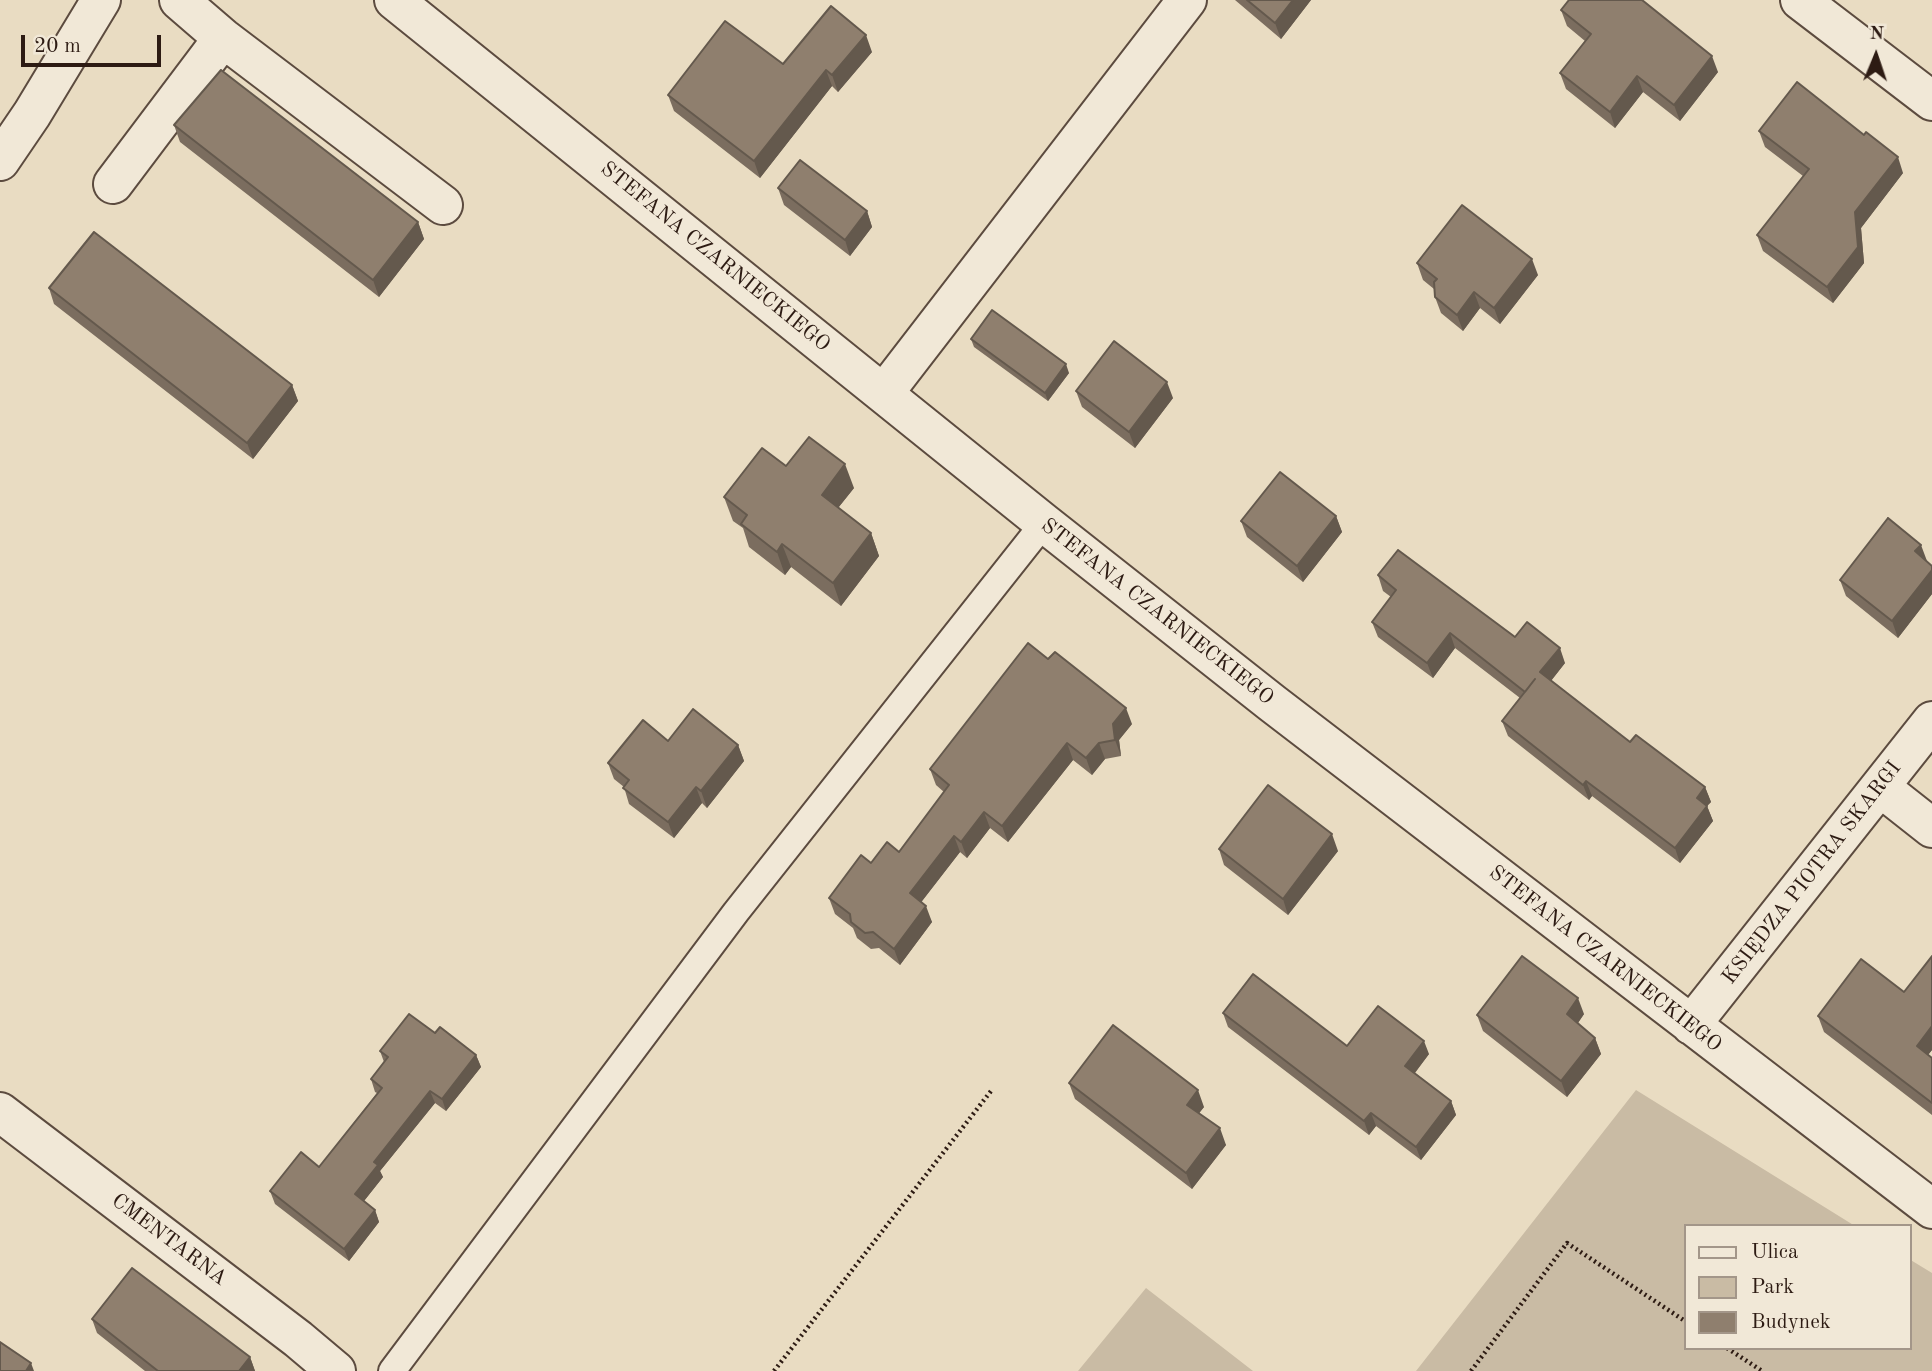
<!DOCTYPE html>
<meta charset="utf-8">
<style>
body{margin:0}
#map{position:relative;width:1932px;height:1371px;overflow:hidden;background:#e9dcc2;font-family:"Old Standard TT",serif}
canvas{display:block}
.legend{position:absolute;left:1684px;top:1224px;width:228px;height:126px;box-sizing:border-box;background:#f1e8d7;border:2px solid #a39689;margin:0;padding:9px 12px;list-style:none;font-size:21px;color:#2d1b13}
.legend li{display:flex;align-items:center;gap:14px;height:35px}
.legend b{width:35px;border:2px solid #a39689}
.north{position:absolute;left:1841px;top:21px;width:70px;height:70px;-webkit-text-stroke:5px #f1e8d7;paint-order:stroke;rotate:2deg;font-size:19px;font-weight:700;line-height:28px;text-align:center;color:#2d1b13}
.north::after{content:'';display:block;margin:auto;width:24px;height:32px;background:#2d1b13;clip-path:polygon(50% 0,100% 100%,50% 72%,0 100%)}
.scale{position:absolute;left:21px;top:35px;width:140px;height:32px;box-sizing:border-box;border:4px solid #2d1b13;border-top:0;padding-left:9px;font-size:21px;line-height:24px;white-space:nowrap;color:#2d1b13;-webkit-text-stroke:5px #f1e8d7;paint-order:stroke}
</style>
<div id="map">
<canvas width="1932" height="1371"></canvas>
<ul class="legend">
<li><b style="height:9px;background:#f1e8d7"></b>Ulica</li>
<li><b style="height:19px;background:#c9bba4"></b>Park</li>
<li><b style="height:19px;background:#8f7f6e"></b>Budynek</li>
</ul>
<div class="north">N</div>
<div class="scale">20 m</div>
</div>
<script>
const ctx = document.querySelector('canvas').getContext('2d');
ctx.lineJoin = 'round';
function fillPath(path, color) { ctx.fillStyle = color; ctx.fill(path, 'evenodd'); }
const shape = rows => new Path2D(rows.map(r => 'M' + r).join(''));
function stroke(path, color, width, dash) { ctx.strokeStyle = color; ctx.lineWidth = width; ctx.lineCap = dash ? 'butt' : 'round'; ctx.setLineDash(dash || []); ctx.stroke(path); }
function label(font, color, halo, rows, align = 'center') {
  ctx.font = font + ' "Old Standard TT",serif'; ctx.lineWidth = 7; ctx.setLineDash([]); ctx.textBaseline = 'middle'; ctx.strokeStyle = halo; ctx.fillStyle = color; for (const [text, x, y, turn = 0] of rows) {
    ctx.save(); ctx.translate(x, y); ctx.rotate((+turn || 0) * Math.PI / 180); ctx.textAlign = isNaN(turn) ? turn : align; if (halo) ctx.strokeText(text, 0, 0); ctx.fillText(text, 0, 0); ctx.restore();
  }
}
const green = shape([
 [1636,1090,1855,1226,1685,1226,1685,1348,1909,1348,1909,1259,1932,1273,1932,1371,1416,1371],
 [1146,1288,1253,1371,1078,1371]
]);
const path = shape([
 [1727,1348,1762,1371],
 [774,1371,991,1091],
 [1471,1371,1567,1243,1685,1321]
]);
const lane = shape([
 [392,1371,736,912,1044,523]
]);
const street = shape([
 [179,0,223,38,443,205],
 [394,0,1044,523,1272,703,1932,1209],
 [1800,0,1932,101],
 [0,161,32,114,101,0],
 [113,184,223,38],
 [884,393,1187,0],
 [1880,787,1932,828],
 [1691,1025,1932,721],
 [0,1112,298,1339,336,1371]
]);
const wall = shape([
 [1235,0,1311,0,1281,39],
 [1561,10,1718,72,1680,121,1643,92,1615,128,1566,89,1560,73,1585,41,1567,26],
 [872,52,838,92,832,86,760,178,674,111,668,95,783,64],
 [174,125,418,222,424,239,379,297,180,142],
 [1759,131,1903,173,1861,228,1864,263,1833,303,1763,251,1757,235,1803,176,1765,147],
 [778,188,867,211,872,227,850,256,784,205],
 [1417,263,1538,275,1500,324,1480,308,1463,331,1441,313,1435,297,1434,289,1423,280],
 [49,288,292,385,298,401,253,459,54,304],
 [971,339,1069,373,1048,401,974,347],
 [1076,391,1173,398,1135,448,1082,407],
 [786,466,854,488,838,508,871,533,879,556,841,606,791,567,785,575,749,547,743,528,733,521,724,497],
 [1336,516,1342,532,1303,582,1247,537,1241,521],
 [1926,561,1932,566,1932,594,1898,638,1846,596,1840,580],
 [1378,575,1515,637,1565,663,1551,681,1630,742,1705,787,1711,802,1707,806,1713,821,1680,863,1592,796,1589,800,1508,736,1502,721,1520,698,1455,648,1433,678,1378,637,1372,622,1391,597,1383,591],
 [1132,724,1119,740,1121,756,1105,759,1092,775,1073,760,1008,842,990,828,967,858,960,852,921,902,932,922,900,965,879,948,871,949,857,938,853,928,835,914,829,898,871,863,899,852,944,792,936,785,930,769],
 [668,741,738,745,744,761,707,808,702,803,674,838,629,804,624,787,614,779,608,763],
 [1219,849,1338,851,1288,915,1224,865],
 [1932,956,1932,1050,1928,1055,1932,1058,1932,1115,1824,1032,1818,1016,1904,992],
 [1223,1013,1347,1046,1429,1054,1415,1073,1451,1101,1456,1115,1421,1160,1376,1126,1369,1135,1228,1027],
 [1584,1014,1578,1023,1595,1038,1601,1054,1567,1097,1483,1031,1477,1015],
 [435,1033,476,1055,481,1067,446,1111,435,1103,380,1171,383,1177,364,1201,375,1210,379,1222,349,1261,275,1204,270,1191,319,1167,377,1093,375,1092,371,1079,384,1062,380,1051],
 [1069,1083,1204,1107,1199,1113,1226,1145,1192,1189,1075,1099],
 [92,1319,250,1357,255,1371,145,1371,97,1333]
]);
const shadedWall = shape([
 [1293,0,1311,0,1281,39,1275,23],
 [866,35,872,52,838,92,832,75],
 [1712,56,1718,72,1680,121,1674,105],
 [826,70,832,86,760,178,754,161],
 [1637,76,1643,92,1615,128,1610,112],
 [1898,157,1903,173,1861,228,1864,263,1833,303,1827,287,1855,212],
 [867,211,872,227,850,256,845,240],
 [418,222,424,239,379,297,373,280],
 [1532,259,1538,275,1500,324,1494,308],
 [1474,292,1480,308,1463,331,1457,315],
 [1066,364,1069,373,1048,401,1045,393],
 [1167,382,1173,398,1135,448,1129,432],
 [292,385,298,401,253,459,247,443],
 [845,464,854,488,830,518,822,495],
 [1336,516,1342,532,1303,582,1297,566],
 [871,533,879,556,841,606,833,583],
 [782,544,791,567,785,575,777,552],
 [1921,545,1927,561,1915,551],
 [1932,570,1932,594,1898,638,1892,621],
 [1450,633,1455,648,1433,678,1427,663],
 [1560,648,1565,663,1546,687,1540,672],
 [1126,708,1132,724,1119,740,1121,756,1115,740,1113,724],
 [1067,743,1073,760,1008,842,1002,826],
 [1099,743,1105,759,1092,775,1086,758],
 [738,745,744,761,707,808,701,791],
 [1586,781,1592,796,1589,800,1583,785],
 [696,787,702,803,674,838,668,822],
 [1705,787,1711,802,1707,806,1713,821,1680,863,1675,848,1697,798],
 [984,812,990,828,967,858,961,842],
 [1332,834,1338,851,1288,915,1283,899],
 [954,836,960,852,916,909,910,893],
 [926,906,932,922,900,965,894,949],
 [1578,998,1584,1014,1573,1030,1567,1014],
 [1932,1026,1932,1050,1922,1062,1917,1046],
 [1595,1038,1601,1054,1567,1097,1561,1081],
 [1424,1041,1429,1054,1410,1079,1405,1066],
 [476,1055,481,1067,446,1111,442,1099],
 [1198,1090,1204,1107,1193,1121,1187,1105],
 [430,1091,435,1103,380,1171,383,1177,360,1206,355,1194,374,1162],
 [1451,1101,1456,1115,1421,1160,1416,1147],
 [1371,1113,1376,1126,1369,1135,1364,1121],
 [1220,1128,1226,1145,1192,1189,1186,1173],
 [375,1210,379,1222,349,1261,344,1249],
 [250,1357,255,1371,239,1371],
 [31,1363,34,1371,26,1371]
]);
const building = shape([
 [1247,0,1293,0,1275,23,1247,0],
 [1569,0,1642,0,1712,56,1674,105,1637,76,1610,112,1560,73,1591,34,1561,10,1569,0],
 [831,6,866,35,832,75,826,70,754,161,668,95,725,21,783,64,831,6],
 [221,70,418,222,373,280,174,125,221,70],
 [1797,82,1864,135,1866,132,1898,157,1855,212,1858,247,1827,287,1757,235,1809,169,1759,131,1797,82],
 [800,160,867,211,845,240,778,188,800,160],
 [1462,205,1532,259,1494,308,1474,292,1457,315,1435,297,1434,282,1437,279,1417,263,1462,205],
 [94,232,292,385,247,443,49,288,94,232],
 [992,310,1066,364,1045,393,971,339,992,310],
 [1114,341,1167,382,1129,432,1076,391,1114,341],
 [809,437,845,464,822,495,871,533,833,583,782,544,777,552,741,524,747,515,724,497,762,448,786,466,809,437],
 [1280,472,1336,516,1297,566,1241,521,1280,472],
 [1888,518,1921,545,1915,551,1932,566,1932,570,1892,621,1840,580,1888,518],
 [1398,550,1515,637,1527,622,1560,648,1540,672,1630,742,1636,735,1705,787,1697,798,1707,806,1675,848,1586,781,1583,785,1502,721,1535,679,1525,692,1450,633,1427,663,1372,622,1396,590,1378,575,1398,550],
 [1028,643,1048,659,1055,652,1126,708,1113,724,1115,740,1099,743,1086,758,1067,743,1002,826,984,812,961,842,954,836,910,893,926,906,894,949,873,932,865,933,851,922,850,914,829,898,861,855,871,863,887,842,899,852,949,785,930,769,1028,643],
 [693,709,738,745,701,791,696,787,668,822,623,788,629,780,608,763,643,720,668,741,693,709],
 [1268,785,1332,834,1283,899,1219,849,1268,785],
 [1522,956,1578,998,1567,1014,1595,1038,1561,1081,1477,1015,1522,956],
 [1932,956,1932,1026,1917,1046,1932,1058,1932,1103,1818,1016,1861,959,1904,992,1932,956],
 [1253,974,1347,1046,1378,1006,1424,1041,1405,1066,1451,1101,1416,1147,1371,1113,1364,1121,1223,1013,1253,974],
 [409,1014,435,1033,440,1027,476,1055,442,1099,430,1091,374,1162,378,1165,355,1194,375,1210,344,1249,270,1191,301,1152,319,1167,382,1088,371,1079,388,1057,380,1051,409,1014],
 [1113,1025,1198,1090,1187,1105,1220,1128,1186,1173,1069,1083,1113,1025],
 [132,1268,250,1357,239,1371,158,1371,92,1319,132,1268],
 [0,1342,31,1363,26,1371,0,1371,0,1342]
]);
const streetNames = [
 ["STEFANA CZARNIECKIEGO",715,257,39],
 ["STEFANA CZARNIECKIEGO",1157,612,38],
 ["KSIĘDZA PIOTRA SKARGI",1812,873,-52],
 ["STEFANA CZARNIECKIEGO",1605,959,38],
 ["CMENTARNA",169,1240,37]
];
fillPath(green, '#c9bba4');
stroke(lane, '#5c4b3f', 30);
stroke(street, '#5c4b3f', 42);
stroke(path, '#2d1b13', 4.5, [2, 3.5]);
stroke(lane, '#f1e8d7', 26);
stroke(street, '#f1e8d7', 38);
fillPath(wall, '#7b6d5f');
fillPath(shadedWall, '#64594d');
fillPath(building, '#8f7f6e');
stroke(building, '#64594d', 2);
label('21px', '#2d1b13', '#f1e8d7', streetNames);
</script>
